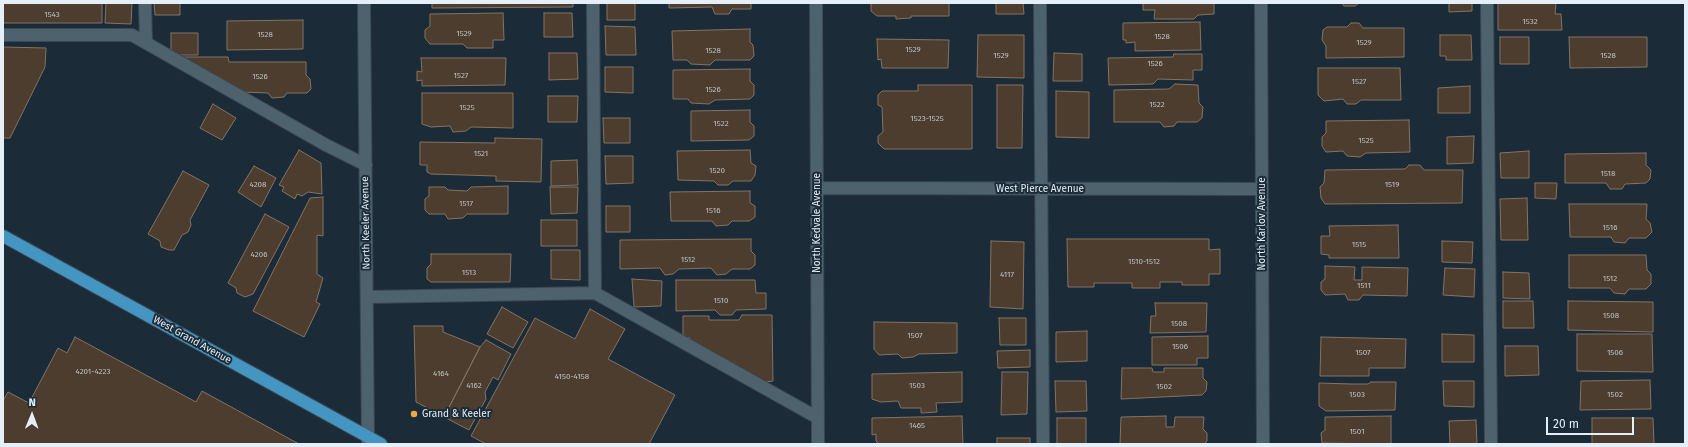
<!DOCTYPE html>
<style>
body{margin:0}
#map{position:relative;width:1688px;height:447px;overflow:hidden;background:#1b2c38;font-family:"Fira Sans",sans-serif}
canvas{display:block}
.frame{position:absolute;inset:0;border:4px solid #e4eff7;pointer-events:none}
.north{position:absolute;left:12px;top:395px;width:40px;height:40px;-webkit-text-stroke:3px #1b2c38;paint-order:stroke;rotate:1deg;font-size:11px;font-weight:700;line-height:16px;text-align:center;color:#e4eff7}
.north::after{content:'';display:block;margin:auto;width:14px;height:18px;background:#e4eff7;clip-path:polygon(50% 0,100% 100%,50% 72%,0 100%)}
.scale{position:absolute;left:1546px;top:417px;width:88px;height:18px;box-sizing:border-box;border:2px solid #e4eff7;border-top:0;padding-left:5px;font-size:12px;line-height:14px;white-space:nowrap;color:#e4eff7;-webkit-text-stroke:3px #1b2c38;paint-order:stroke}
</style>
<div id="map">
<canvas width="1688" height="447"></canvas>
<div class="frame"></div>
<div class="north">N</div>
<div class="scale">20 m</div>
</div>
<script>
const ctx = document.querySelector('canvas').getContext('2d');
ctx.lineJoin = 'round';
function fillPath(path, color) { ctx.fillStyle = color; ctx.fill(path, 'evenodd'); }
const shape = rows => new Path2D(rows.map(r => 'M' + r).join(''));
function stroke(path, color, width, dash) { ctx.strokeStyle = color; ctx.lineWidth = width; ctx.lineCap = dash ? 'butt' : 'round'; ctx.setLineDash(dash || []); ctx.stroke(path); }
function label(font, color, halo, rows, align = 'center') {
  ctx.font = font + ' "Fira Sans",sans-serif'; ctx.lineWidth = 4; ctx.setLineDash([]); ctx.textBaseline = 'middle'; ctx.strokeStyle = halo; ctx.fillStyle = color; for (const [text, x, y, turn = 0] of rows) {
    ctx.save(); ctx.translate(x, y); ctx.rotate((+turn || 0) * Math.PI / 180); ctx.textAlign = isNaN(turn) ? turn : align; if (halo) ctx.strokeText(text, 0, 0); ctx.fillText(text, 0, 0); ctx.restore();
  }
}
const building = shape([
 [3,3,102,3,102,23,3,23,3,3],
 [106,3,132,3,131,24,105,23,106,3],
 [154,3,180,3,180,15,155,15,154,3],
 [432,3,573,3,573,7,432,8,432,3],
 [607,3,635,3,635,20,607,20,607,3],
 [669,3,751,3,751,9,732,9,729,14,715,14,712,7,669,8,669,3],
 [871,3,949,3,949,16,911,16,911,18,896,19,896,16,877,16,871,11,871,3],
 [996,3,1023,3,1024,14,996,14,996,3],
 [1143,3,1214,3,1214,14,1198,15,1194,19,1154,19,1155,10,1143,10,1143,3],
 [1342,3,1359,3,1355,6,1344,6,1342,3],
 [1449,3,1472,3,1472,11,1449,12,1449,3],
 [1498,3,1556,3,1555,14,1561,14,1562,30,1498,30,1498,3],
 [503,13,504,40,493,40,493,48,467,48,463,44,430,44,425,38,425,30,430,26,430,14,503,13],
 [544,13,572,13,573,37,544,37,544,13],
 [303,20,303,49,227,50,227,21,303,20],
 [1200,22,1201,50,1135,51,1135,42,1126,43,1126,40,1123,40,1123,23,1200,22],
 [1351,23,1359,23,1363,28,1404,28,1404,57,1326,58,1326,46,1322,40,1323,30,1327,27,1347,27,1351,23],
 [605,26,635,27,636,55,606,55,605,26],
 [750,29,750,42,753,45,754,56,750,60,715,60,710,65,691,64,687,60,673,60,672,31,750,29],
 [171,33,198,33,198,55,171,55,171,33],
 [978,35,1024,35,1024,78,977,77,978,35],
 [1440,35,1471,35,1472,60,1446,60,1446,56,1440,56,1440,35],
 [1500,37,1529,37,1529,64,1500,64,1500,37],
 [1569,37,1647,37,1647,67,1570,68,1569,37],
 [877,39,949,40,948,68,882,68,881,59,878,60,877,39],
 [3,47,46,48,45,67,10,138,3,138,3,47],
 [549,53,577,53,578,79,549,80,549,53],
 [1054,53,1082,54,1082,81,1053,81,1054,53],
 [1174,54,1202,54,1202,70,1193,70,1193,80,1158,79,1153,84,1109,85,1108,58,1173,57,1174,54],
 [183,57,228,57,229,62,306,62,306,75,310,79,311,89,307,93,287,93,284,97,272,98,268,93,241,92,183,57],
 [421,58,506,58,505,85,422,86,422,80,417,81,417,71,422,72,421,58],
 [605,67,633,67,633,93,605,92,605,67],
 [1318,68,1400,68,1401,100,1361,100,1356,104,1347,104,1343,99,1324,101,1318,95,1318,68],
 [750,69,750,81,754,85,754,95,750,99,715,100,709,104,691,103,688,99,673,99,673,70,750,69],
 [1175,84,1198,85,1199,103,1203,107,1202,118,1197,122,1177,122,1174,126,1164,127,1160,122,1114,122,1114,90,1169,89,1175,84],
 [918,85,972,85,972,149,884,149,878,143,878,136,883,132,882,107,878,105,878,95,882,91,918,91,918,85],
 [997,85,1023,85,1022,148,997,148,997,85],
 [1470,86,1470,113,1438,113,1438,88,1470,86],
 [1056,91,1089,92,1089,138,1056,137,1056,91],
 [422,93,513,93,513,128,471,127,466,131,453,132,450,126,431,127,422,124,422,93],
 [548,96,578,96,577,122,548,122,548,96],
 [213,104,236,118,222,140,200,128,213,104],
 [750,110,750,122,754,126,754,136,749,140,691,141,691,111,750,110],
 [603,118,630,118,630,143,604,143,603,118],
 [1409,120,1410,152,1366,153,1360,157,1347,156,1343,151,1326,152,1322,146,1322,137,1326,133,1326,121,1409,120],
 [1474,136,1473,163,1447,164,1447,137,1474,136],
 [495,138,542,139,541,182,496,181,496,176,431,174,427,172,427,165,420,165,420,142,495,143,495,138],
 [299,150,321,163,322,194,308,192,302,196,297,194,295,199,282,191,284,187,279,185,299,150],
 [750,150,751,163,756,166,755,175,751,181,733,181,728,185,718,185,714,181,678,180,677,151,750,150],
 [1529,151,1529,178,1501,178,1500,153,1529,151],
 [1646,153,1646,165,1651,170,1650,179,1646,183,1625,184,1622,189,1610,189,1606,183,1565,183,1565,154,1646,153],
 [605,156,633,156,633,183,606,184,605,156],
 [577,160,578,185,551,186,551,161,577,160],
 [1409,165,1420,165,1424,170,1463,170,1462,203,1325,204,1321,198,1320,187,1324,183,1325,170,1405,169,1409,165],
 [254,166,276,178,261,207,238,192,254,166],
 [183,171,209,185,190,220,191,225,188,232,182,235,174,250,169,250,161,247,160,241,148,234,183,171],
 [1535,183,1557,183,1556,199,1535,198,1535,183],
 [508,186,508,214,467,214,463,218,448,219,445,214,429,214,425,210,425,199,429,196,429,187,445,187,448,190,467,191,471,187,508,186],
 [550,187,578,187,577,213,551,214,550,187],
 [750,191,750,203,755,206,755,217,749,221,732,221,728,225,716,226,712,221,671,221,670,192,750,191],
 [323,197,323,236,317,235,317,274,323,278,316,302,320,304,304,337,253,311,310,198,323,197],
 [1527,198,1528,240,1501,240,1500,199,1527,198],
 [1569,204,1647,204,1646,219,1650,223,1652,232,1646,238,1629,238,1625,243,1614,242,1611,237,1570,237,1569,204],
 [606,206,630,206,630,232,606,232,606,206],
 [265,214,289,227,253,294,245,297,237,293,236,288,228,283,265,214],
 [541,220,577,220,577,246,541,246,541,220],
 [1398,225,1399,258,1329,258,1329,255,1321,254,1321,236,1330,236,1329,226,1398,225],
 [751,239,751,251,755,255,755,265,750,269,732,269,726,274,717,275,711,268,679,269,673,274,665,275,660,268,620,269,620,240,751,239],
 [1067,239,1209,239,1209,250,1220,249,1220,274,1209,274,1209,285,1182,285,1182,282,1160,282,1160,288,1132,288,1132,283,1094,283,1094,287,1068,287,1067,239],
 [991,241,1024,242,1023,309,990,307,991,241],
 [1442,241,1473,242,1472,263,1442,262,1442,241],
 [551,250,580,250,580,280,551,279,551,250],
 [431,254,511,254,510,282,431,282,427,279,427,268,431,264,431,254],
 [1569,255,1646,255,1647,270,1651,274,1651,284,1646,289,1629,289,1625,294,1614,293,1610,288,1569,288,1569,255],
 [1325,266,1355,267,1354,280,1362,280,1362,267,1408,268,1407,296,1363,295,1359,300,1348,300,1345,294,1325,295,1321,290,1321,282,1325,279,1325,266],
 [1445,268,1475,269,1474,297,1443,295,1445,268],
 [1503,272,1529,273,1530,299,1503,298,1503,272],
 [632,279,662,281,661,306,634,307,632,279],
 [676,280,755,280,756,293,766,293,766,309,736,310,732,315,720,315,715,310,676,311,676,280],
 [1503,301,1533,301,1534,328,1503,328,1503,301],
 [1568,301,1653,302,1653,332,1568,330,1568,301],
 [1155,303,1207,303,1206,332,1150,333,1151,316,1156,316,1155,303],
 [502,307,528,322,513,348,487,334,502,307],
 [590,309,625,329,608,359,675,395,649,444,486,444,471,436,535,318,575,339,590,309],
 [742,315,772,315,773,381,766,382,693,343,690,338,683,337,683,316,709,316,709,320,739,320,742,315],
 [999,318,1026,318,1026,345,1000,345,999,318],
 [874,322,957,323,957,353,919,354,913,357,902,358,898,354,879,355,874,349,874,322],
 [414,326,443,326,443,332,480,347,444,417,416,402,414,326],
 [1087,331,1087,361,1056,362,1056,332,1087,331],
 [1442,334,1474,335,1474,362,1442,362,1442,334],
 [1577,334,1652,334,1653,372,1577,371,1577,334],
 [1208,336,1208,358,1197,358,1197,365,1152,365,1152,337,1208,336],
 [75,337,196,402,202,391,299,444,3,444,3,401,8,392,29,403,58,348,67,353,75,337],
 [1321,337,1406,339,1405,368,1369,368,1369,376,1320,376,1321,337],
 [486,340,511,354,498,380,493,377,485,392,486,399,469,430,444,417,480,347,486,340],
 [1505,346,1538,346,1539,375,1505,376,1505,346],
 [1030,350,1030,367,998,368,997,351,1030,350],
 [1122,368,1152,368,1153,372,1164,372,1164,368,1203,368,1203,378,1207,382,1206,391,1202,395,1121,399,1122,368],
 [962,372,962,402,936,403,937,412,921,413,921,408,901,408,898,401,881,402,872,399,872,374,962,372],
 [1002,372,1028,372,1027,414,1001,415,1002,372],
 [1650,380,1651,409,1580,410,1581,381,1650,380],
 [1055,381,1086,381,1087,411,1056,412,1055,381],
 [1443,381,1474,381,1474,407,1444,406,1443,381],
 [1371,382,1396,382,1395,410,1326,411,1319,406,1319,383,1351,384,1368,384,1371,382],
 [962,416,963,444,879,444,876,441,876,434,872,435,872,418,962,416],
 [1166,416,1166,427,1174,427,1175,417,1204,417,1203,429,1207,433,1207,441,1204,444,1120,444,1121,417,1166,416],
 [1391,416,1391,444,1322,443,1321,433,1325,430,1325,417,1391,416],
 [1057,418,1086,418,1086,444,1057,444,1057,418],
 [1592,418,1653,418,1654,444,1592,444,1592,418],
 [1476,420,1477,444,1450,444,1449,421,1476,420],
 [997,438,1030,438,1030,444,997,444,997,438]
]);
const minor = shape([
 [145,3,146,43],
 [364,3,368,444],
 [593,3,595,293],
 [816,3,818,444],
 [1040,3,1043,444],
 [1261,3,1263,444],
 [1487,3,1491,444],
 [3,35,132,35,326,145,366,165],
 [817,188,1262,189],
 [367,297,595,293,818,418]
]);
const major = shape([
 [3,236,381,444]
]);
const markers = [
 [414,414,4,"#f6a247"]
];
const numberNames = [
 ["1543",52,15],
 ["1532",1530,22],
 ["1529",464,34],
 ["1528",265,35],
 ["1528",1162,37],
 ["1529",1364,43],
 ["1529",913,50],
 ["1528",713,51],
 ["1529",1001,56],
 ["1528",1608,56],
 ["1526",1155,64],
 ["1527",461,76],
 ["1526",260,77],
 ["1527",1359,82],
 ["1526",713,90],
 ["1522",1157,105],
 ["1525",467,108],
 ["1523-1525",927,119],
 ["1522",721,124],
 ["1525",1366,141],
 ["1521",481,154],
 ["1520",717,171],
 ["1518",1608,174],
 ["4208",258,185],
 ["1519",1392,185],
 ["1517",466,204],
 ["1516",713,211],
 ["1516",1610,228],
 ["1515",1359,245],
 ["4206",259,255],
 ["1512",688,260],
 ["1510-1512",1144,262],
 ["1513",469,273],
 ["4117",1007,275],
 ["1512",1610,279],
 ["1511",1364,286],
 ["1510",721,301],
 ["1508",1611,316],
 ["1508",1179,324],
 ["1507",915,336],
 ["1506",1180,347],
 ["1507",1363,353],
 ["1506",1615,353],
 ["4201-4223",93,372],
 ["4164",441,374],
 ["4150-4158",572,377],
 ["4162",474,386],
 ["1503",917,386],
 ["1502",1164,387],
 ["1503",1357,395],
 ["1502",1615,395],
 ["1465",917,426],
 ["1501",1357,432]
];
const streetNames = [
 ["West Pierce Avenue",1040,189],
 ["North Keeler Avenue",366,223,-91],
 ["North Kedvale Avenue",817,223,-90],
 ["North Karlov Avenue",1262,224,-90],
 ["West Grand Avenue",192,340,29]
];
const poiNames = [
 ["Grand & Keeler",422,414]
];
fillPath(building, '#4c3d2f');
stroke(building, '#847364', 1);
stroke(minor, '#3a4953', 14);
stroke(major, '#3a4953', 14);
stroke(minor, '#4e626e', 12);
stroke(major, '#4495c1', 12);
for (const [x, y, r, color] of markers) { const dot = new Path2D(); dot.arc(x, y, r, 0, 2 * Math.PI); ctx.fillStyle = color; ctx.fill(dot); stroke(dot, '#1b2c38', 1.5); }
label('8px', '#bec2c5', null, numberNames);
label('10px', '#e4eff7', '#1b2c38', streetNames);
label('10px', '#e4eff7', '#1b2c38', poiNames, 'left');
</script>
